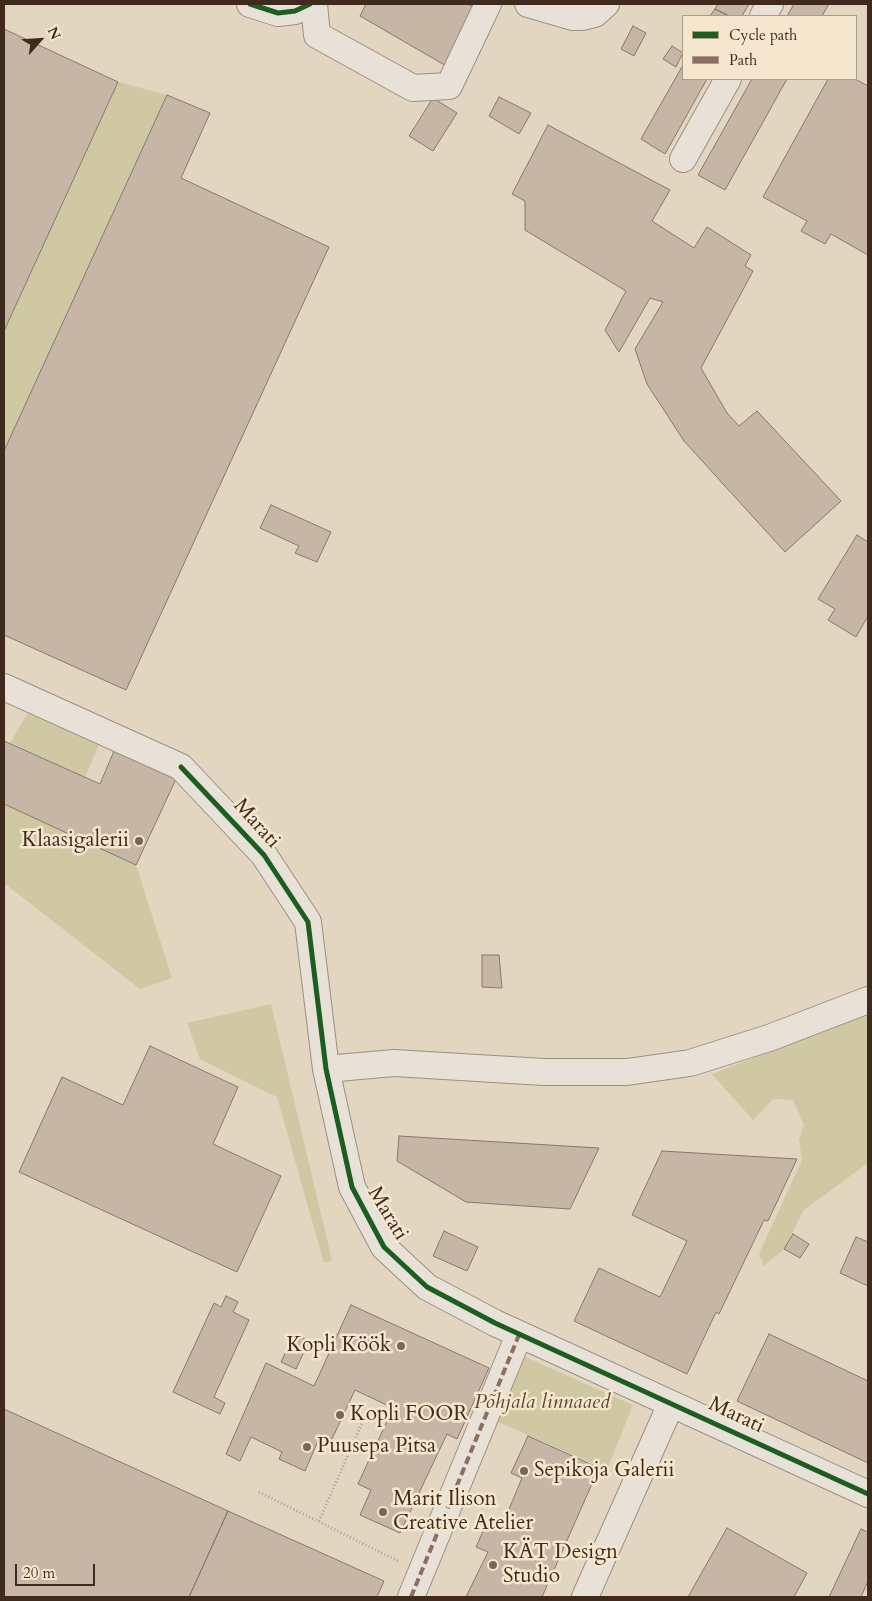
<!DOCTYPE html>
<meta charset="utf-8">
<style>
body{margin:0}
#map{position:relative;width:872px;height:1601px;overflow:hidden;background:#e2d6c1;font-family:Cardo,serif}
canvas{display:block}
.frame{position:absolute;inset:0;border:5px solid #402a1e;pointer-events:none}
.legend{position:absolute;left:682px;top:15px;width:175px;height:65px;box-sizing:border-box;background:#f5e7ce;border:1px solid #ad9b88;margin:0;padding:6px 9px;list-style:none;font-size:15px;color:#402a1e}
.legend li{display:flex;align-items:center;gap:10px;height:25px}
.legend b{width:25px;border:1px solid #ad9b88}
.north{position:absolute;left:15px;top:15px;width:50px;height:50px;-webkit-text-stroke:4px #f5e7ce;paint-order:stroke;rotate:64deg;font-size:14px;font-weight:700;line-height:20px;text-align:center;color:#402a1e}
.north::after{content:'';display:block;margin:auto;width:18px;height:22px;background:#402a1e;clip-path:polygon(50% 0,100% 100%,50% 72%,0 100%)}
.scale{position:absolute;left:15px;top:1564px;width:80px;height:22px;box-sizing:border-box;border:2px solid #402a1e;border-top:0;padding-left:6px;font-size:15px;line-height:18px;white-space:nowrap;color:#402a1e;-webkit-text-stroke:4px #f5e7ce;paint-order:stroke}
</style>
<div id="map">
<canvas width="872" height="1601"></canvas>
<div class="frame"></div>
<ul class="legend">
<li><b style="height:6px;background:#1b5e20"></b>Cycle path</li>
<li><b style="height:6px;background:#8d6e63"></b>Path</li>
</ul>
<div class="north">N</div>
<div class="scale">20 m</div>
</div>
<script>
const ctx = document.querySelector('canvas').getContext('2d');
ctx.lineJoin = 'round';
function fillPath(path, color) { ctx.fillStyle = color; ctx.fill(path, 'evenodd'); }
const shape = rows => new Path2D(rows.map(r => 'M' + r).join(''));
function stroke(path, color, width, dash) { ctx.strokeStyle = color; ctx.lineWidth = width; ctx.lineCap = dash ? 'butt' : 'round'; ctx.setLineDash(dash || []); ctx.stroke(path); }
function label(font, color, halo, rows, align = 'center') {
  ctx.font = font + ' Cardo,serif'; ctx.lineWidth = 5; ctx.setLineDash([]); ctx.textBaseline = 'middle'; ctx.strokeStyle = halo; ctx.fillStyle = color; for (const [text, x, y, turn = 0] of rows) {
    ctx.save(); ctx.translate(x, y); ctx.rotate((+turn || 0) * Math.PI / 180); ctx.textAlign = isNaN(turn) ? turn : align; if (halo) ctx.strokeText(text, 0, 0); ctx.fillText(text, 0, 0); ctx.restore();
  }
}
const green = shape([
 [118,82,167,95,4,451,4,331],
 [30,709,101,740,85,777,10,743],
 [4,804,136,865,172,978,140,989,4,883],
 [271,1004,332,1260,324,1263,277,1097,200,1059,187,1023],
 [868,1014,868,1163,804,1210,784,1249,764,1266,759,1254,802,1160,799,1140,804,1125,793,1100,773,1099,753,1120,712,1074],
 [521,1355,633,1405,607,1470,496,1421]
]);
const building = shape([
 [366,4,468,4,480,11,448,67,360,16,366,4],
 [718,4,749,4,742,16,729,16,715,9,718,4],
 [794,4,829,4,822,16,787,16,794,4],
 [715,9,729,16,710,16,715,9],
 [633,26,646,33,634,56,621,49,633,26],
 [4,29,118,82,4,331,4,29],
 [672,46,683,53,676,67,663,59,672,46],
 [683,65,683,79,707,79,665,154,641,139,683,65],
 [752,79,787,79,725,190,698,175,752,79],
 [828,79,855,79,868,86,868,255,831,234,825,244,801,231,807,221,763,197,828,79],
 [167,95,210,113,181,178,329,247,126,690,4,635,4,451,167,95],
 [499,97,531,113,519,134,489,116,499,97],
 [433,98,457,113,433,151,409,136,433,98],
 [548,125,670,190,652,221,694,248,707,227,751,255,745,266,753,271,701,368,727,413,739,426,757,411,841,501,785,552,684,441,647,384,635,349,663,302,650,298,619,352,605,330,626,291,525,230,525,201,512,194,548,125],
 [271,505,331,532,317,562,295,553,299,546,260,528,271,505],
 [857,535,868,542,868,616,856,637,828,620,835,609,818,599,857,535],
 [4,741,100,784,114,751,176,779,136,865,4,804,4,741],
 [482,955,499,955,502,988,482,987,482,955],
 [150,1046,238,1087,213,1144,281,1176,237,1272,19,1172,62,1077,123,1105,150,1046],
 [399,1136,599,1148,570,1209,466,1202,397,1161,399,1136],
 [662,1151,797,1159,768,1221,764,1220,719,1314,716,1312,687,1374,574,1321,599,1268,660,1297,687,1241,632,1215,662,1151],
 [444,1231,478,1247,467,1271,433,1256,444,1231],
 [793,1234,809,1244,800,1258,784,1249,793,1234],
 [856,1237,868,1242,868,1286,840,1273,856,1237],
 [226,1296,238,1302,233,1312,249,1320,214,1397,225,1403,220,1414,173,1392,214,1303,221,1307,226,1296],
 [351,1305,489,1368,457,1439,447,1434,400,1533,360,1515,371,1490,358,1484,393,1408,355,1390,332,1439,321,1434,305,1471,279,1459,282,1452,251,1437,240,1461,226,1454,266,1363,314,1386,351,1305],
 [294,1334,309,1341,296,1369,281,1362,294,1334],
 [769,1334,868,1381,868,1463,737,1401,769,1334],
 [4,1409,228,1511,189,1597,4,1597,4,1409],
 [528,1436,599,1468,542,1597,466,1597,488,1552,476,1547,488,1520,502,1526,522,1478,511,1473,528,1436],
 [228,1511,384,1581,377,1597,189,1597,228,1511],
 [727,1528,807,1573,794,1597,688,1597,727,1528],
 [861,1529,868,1532,868,1581,861,1597,829,1597,861,1529]
]);
const path = shape([
 [259,1492,398,1561],
 [319,1521,363,1421]
]);
const minor = shape([
 [250,4,278,13,295,11,310,4],
 [314,4,317,35,413,88,449,86,488,4],
 [528,4,573,17,583,17,595,14,606,4],
 [763,16,770,4],
 [683,159,728,79],
 [4,687,181,767,264,855,308,922,326,1069,352,1187,384,1247,427,1287,495,1323,868,1494],
 [326,1069,394,1063,544,1072,627,1072,690,1063,769,1038,868,1000],
 [411,1597,519,1335],
 [585,1597,671,1404]
]);
const quiet = shape([
 [411,1597,519,1335]
]);
const cycleway = shape([
 [250,4,278,13,295,11,310,4],
 [181,767,264,855,308,922,326,1069,352,1187,384,1247,427,1287,495,1323,868,1494]
]);
const markers = [
 [139,841,5,"#796657"],
 [401,1346,5,"#796657"],
 [340,1415,5,"#796657"],
 [307,1447,5,"#796657"],
 [524,1471,5,"#796657"],
 [383,1512,5,"#796657"],
 [493,1565,5,"#796657"]
];
const streetNames = [
 ["Marati",256,824,48],
 ["Marati",387,1214,59],
 ["Marati",736,1416,25]
];
const poiNames = [
 ["Klaasigalerii",129,841,"right"],
 ["Kopli Köök",391,1346,"right"],
 ["Kopli FOOR",350,1415],
 ["Puusepa Pitsa",317,1447],
 ["Sepikoja Galerii",534,1471],
 ["Marit Ilison",393,1500],
 ["Creative Atelier",393,1524],
 ["KÄT Design",503,1553],
 ["Studio",503,1577]
];
const parkNames = [
 ["Põhjala linnaaed",542,1403]
];
fillPath(green, '#cfc8a2');
fillPath(building, '#c7b6a6');
stroke(building, '#83796d', 1);
stroke(minor, '#9a9083', 28);
stroke(path, '#aba49b', 3, [1, 2.5]);
stroke(minor, '#e7e1d7', 26);
stroke(quiet, '#8d6e63', 4, [8, 4]);
stroke(cycleway, '#1b5e20', 5);
for (const [x, y, r, color] of markers) { const dot = new Path2D(); dot.arc(x, y, r, 0, 2 * Math.PI); ctx.fillStyle = color; ctx.fill(dot); stroke(dot, '#f5e7ce', 2); }
label('21px', '#402a1e', '#f5e7ce', streetNames);
label('21px', '#402a1e', '#f5e7ce', poiNames, 'left');
label('italic 21px', '#5a4733', '#f5e7ce', parkNames);
</script>
